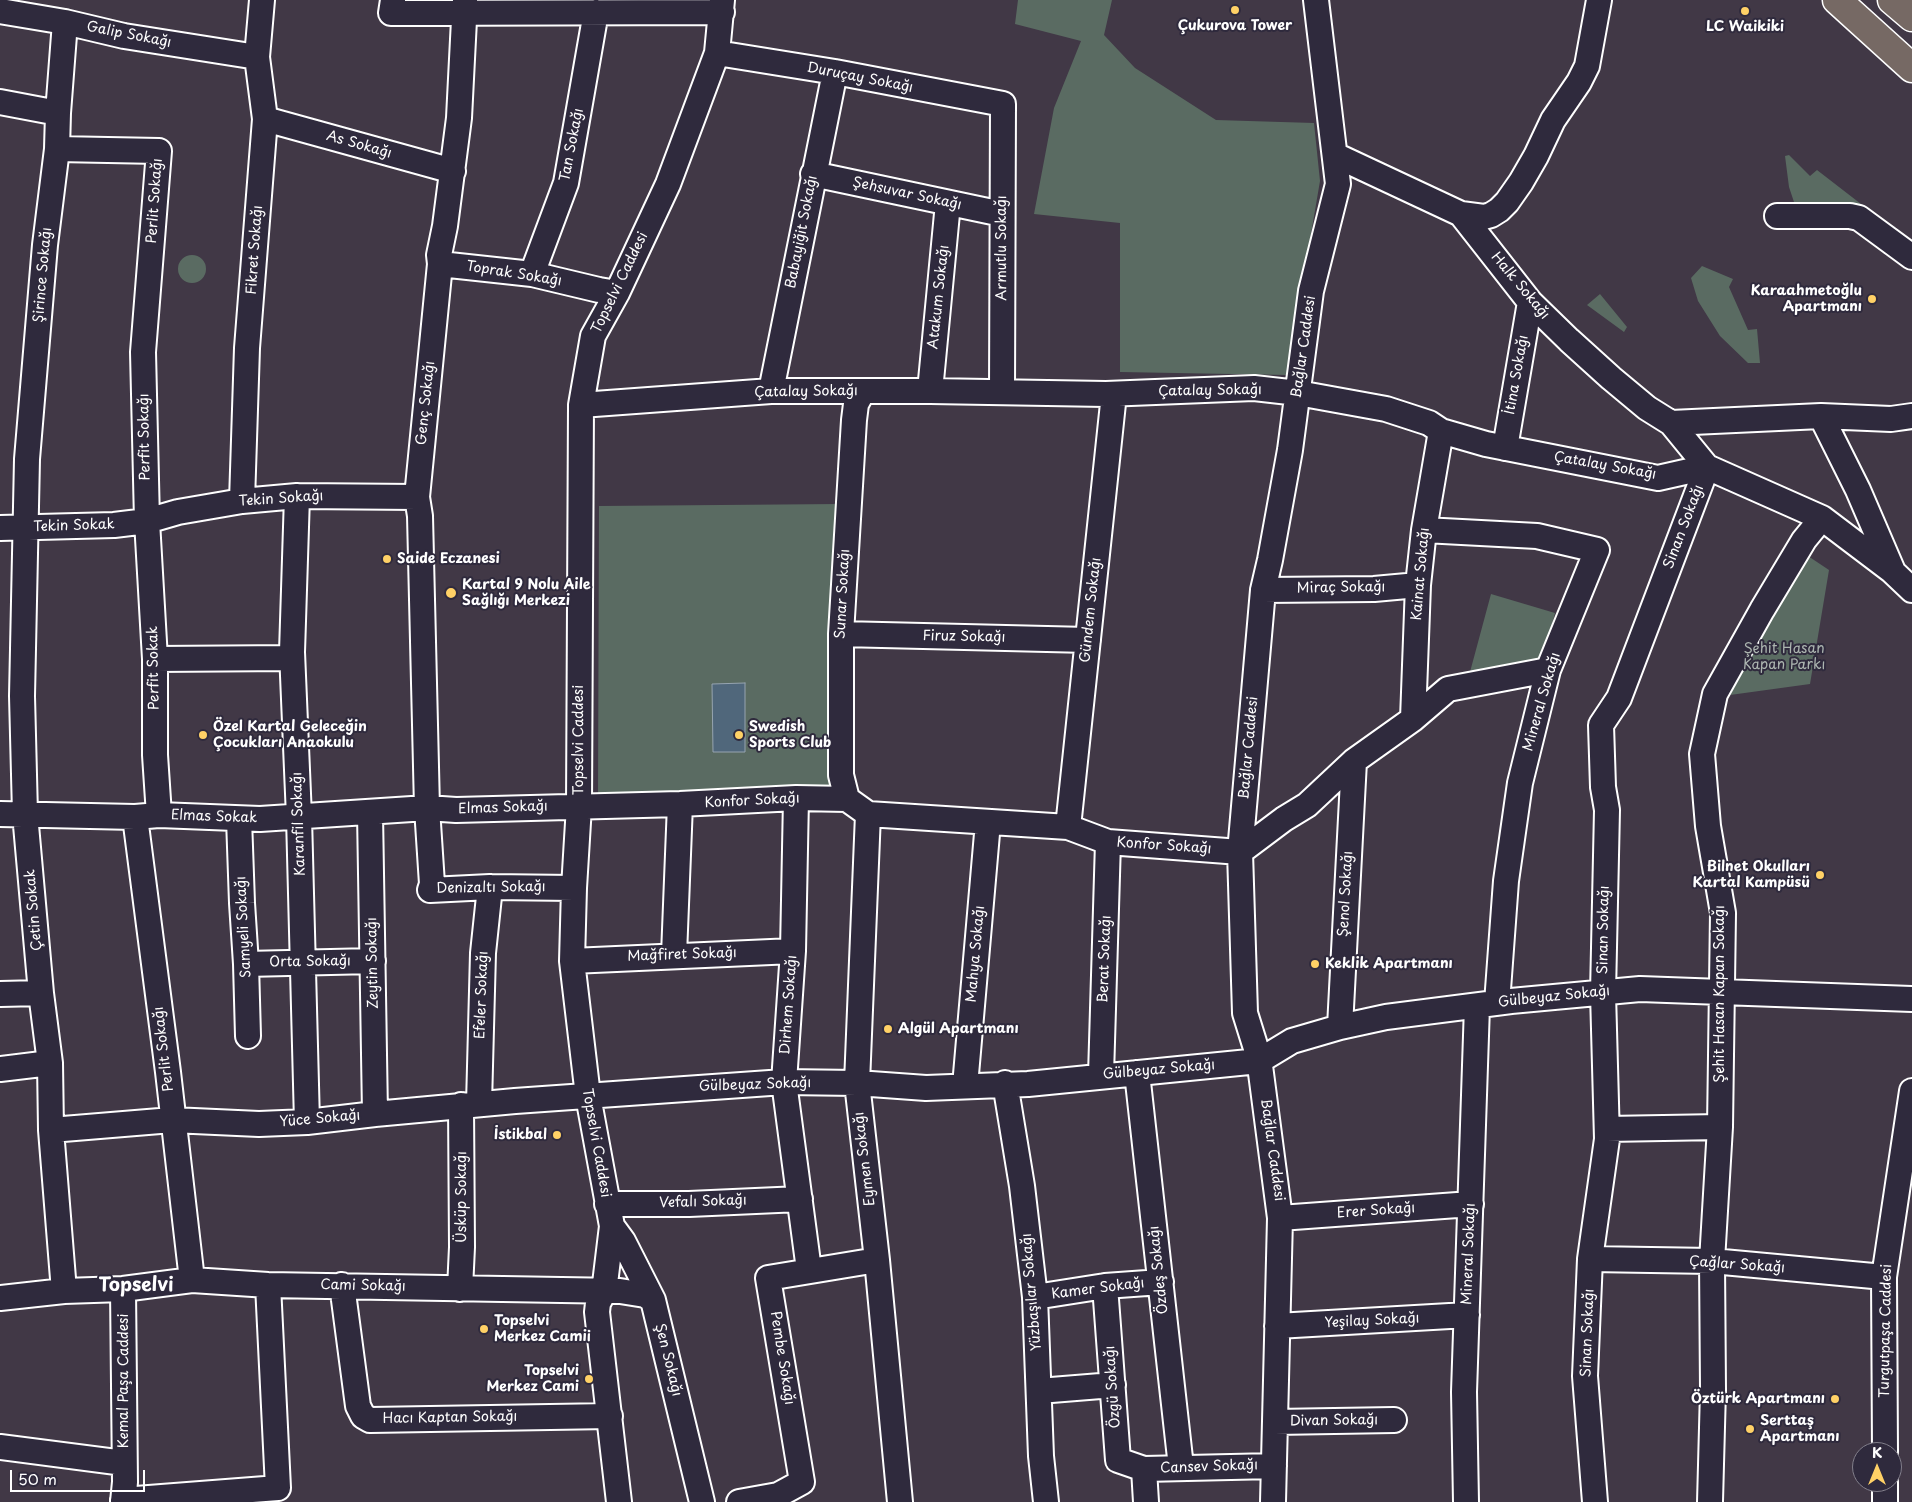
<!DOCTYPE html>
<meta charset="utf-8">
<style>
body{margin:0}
#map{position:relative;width:1912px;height:1502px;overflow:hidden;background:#413846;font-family:"Playpen Sans",sans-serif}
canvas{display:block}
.north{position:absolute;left:1852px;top:1442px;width:50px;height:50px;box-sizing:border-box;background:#2f2a3d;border:1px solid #827f8b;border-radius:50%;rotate:0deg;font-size:14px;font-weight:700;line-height:20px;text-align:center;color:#fff}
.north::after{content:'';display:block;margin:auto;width:18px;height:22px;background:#ffd166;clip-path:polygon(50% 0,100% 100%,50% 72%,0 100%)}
.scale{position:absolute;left:10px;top:1470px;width:135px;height:22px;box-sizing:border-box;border:2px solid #fff;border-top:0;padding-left:6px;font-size:15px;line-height:18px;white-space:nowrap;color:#fff;-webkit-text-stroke:4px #2f2a3d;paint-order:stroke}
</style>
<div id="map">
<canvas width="1912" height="1502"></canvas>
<div class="north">K</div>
<div class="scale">50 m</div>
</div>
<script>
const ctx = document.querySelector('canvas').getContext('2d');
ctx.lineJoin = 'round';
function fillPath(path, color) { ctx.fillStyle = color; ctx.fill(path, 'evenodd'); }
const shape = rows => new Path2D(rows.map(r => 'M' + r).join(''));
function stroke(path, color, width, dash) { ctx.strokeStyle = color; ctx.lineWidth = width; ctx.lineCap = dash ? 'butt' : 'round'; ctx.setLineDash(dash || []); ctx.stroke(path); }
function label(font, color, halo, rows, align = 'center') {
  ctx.font = font + ' "Playpen Sans",sans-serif'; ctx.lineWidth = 4; ctx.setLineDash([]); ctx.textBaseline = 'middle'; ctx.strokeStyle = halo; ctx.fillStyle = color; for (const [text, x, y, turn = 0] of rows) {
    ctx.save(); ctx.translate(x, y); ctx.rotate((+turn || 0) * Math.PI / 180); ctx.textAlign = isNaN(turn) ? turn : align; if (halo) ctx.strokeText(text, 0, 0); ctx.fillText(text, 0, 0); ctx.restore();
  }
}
const green = shape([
 [1018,0,1112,0,1104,35,1135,68,1216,120,1314,123,1320,181,1287,375,1120,372,1120,223,1034,214,1054,108,1081,41,1015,24],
 [1789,155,1810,176,1817,170,1861,204,1855,208,1803,205,1794,202,1789,187,1785,156],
 '178 269a14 14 0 1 1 28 0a14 14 0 1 1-28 0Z',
 [1702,266,1733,279,1729,287,1748,330,1757,329,1760,363,1748,363,1720,336,1698,301,1691,278],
 [1600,294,1627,327,1624,332,1587,305],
 [840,504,831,790,598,798,599,506],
 [1805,554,1829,570,1810,684,1730,695],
 [1491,594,1555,613,1542,663,1470,672]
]);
const water = shape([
 [745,683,745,752,713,752,712,684,745,683]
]);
const minor = shape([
 [393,0,391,13,722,12],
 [465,0,459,118,445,226,439,255,440,264,417,497,420,516,427,808,432,884,430,890,490,887,574,888],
 [0,11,65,22,124,36,257,57],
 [717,53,835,72,1003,104,1002,392],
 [0,102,58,113],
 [265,119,453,171],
 [57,149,159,151,143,352,147,521,155,659,155,755,159,815],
 [1335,155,1461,214,1530,302,1569,340,1611,378,1647,408,1671,423,1707,467],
 [813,174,1002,214],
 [1461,214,1484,217,1491,215,1499,210,1507,202,1521,182,1536,156,1553,120,1579,82,1587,66,1599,0],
 [1777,216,1850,216,1859,218,1912,257],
 [440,264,532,274,599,290,617,293],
 [532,274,566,183,596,12],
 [771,391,835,72],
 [930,391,948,203],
 [581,405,771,391,930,391,1106,394,1254,388,1298,393,1386,409,1429,423,1441,431,1486,444,1658,478,1707,467,1822,518,1892,571,1912,590],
 [1821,416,1858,490,1892,569],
 [1671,423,1821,416,1891,419,1912,416],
 [1505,448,1530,302],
 [297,496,292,652,299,817,307,1122],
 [242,501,247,348,265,119,257,57,262,0],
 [0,528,114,525,147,521,178,512,242,501,297,496,417,497],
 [1424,530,1537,536,1597,550,1548,670,1520,783,1506,881,1497,1003],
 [1263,590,1374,589,1418,585],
 [841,634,1088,640],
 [155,659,292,658],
 [1413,719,1418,585,1424,530,1441,431],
 [796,798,793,951,784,1082,809,1270],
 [847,799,841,775,841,634,854,420,856,404,863,391],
 [370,813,375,1114],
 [0,814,135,817,159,815,260,819,427,808,456,810,680,804,796,798,847,799,868,814,1068,827,1108,842,1240,852,1284,819,1307,805,1354,761,1413,719,1448,689,1548,670],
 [868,814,857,1083,877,1260,900,1502],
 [135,817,168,1072,192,1280],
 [239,819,242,903,246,964,248,1036],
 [1068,827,1114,394],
 [674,955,680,804],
 [572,961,793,951],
 [246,964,373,961],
 [0,994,41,993],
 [1340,1027,1354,761],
 [0,1069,50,1063],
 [1137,1073,1181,1467],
 [1101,1075,1108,842],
 [1005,1083,1022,1186,1035,1297,1041,1456,1046,1502],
 [965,1086,988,822],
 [479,1104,483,953,490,887],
 [1607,1129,1720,1127],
 [51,1130,172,1120,259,1124,307,1122,375,1114,515,1101,784,1082,857,1083,926,1088,1028,1084,1259,1061,1292,1041,1340,1027,1386,1017,1511,1001,1640,989,1912,999],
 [607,1204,689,1204,800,1199],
 [1280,1218,1471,1204],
 [612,1226,623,1241,653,1300,702,1502],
 [1590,1259,1712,1261,1884,1277],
 [342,1285,358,1406,363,1416,370,1420,610,1416],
 [1105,1286,1118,1460,1144,1469,1274,1466],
 [460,1289,462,1247,461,1105],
 [64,1291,51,1130,50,1063,41,993,25,814,22,696,27,459,45,245,57,149,58,113,65,22],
 [1035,1297,1105,1286,1161,1282],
 [0,1298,64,1291,123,1289,192,1280,268,1285,620,1291,645,1295,653,1300],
 [1277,1326,1467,1315],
 [1039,1391,1113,1385],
 [1275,1422,1394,1420],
 [0,1447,124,1463],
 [1885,1452,1884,1277,1912,1091],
 [1144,1469,1146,1502],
 [1885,1482,1885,1502],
 [123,1500,278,1488,268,1285],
 [123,1502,125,1482,123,1289],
 [619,1502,597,1312,598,1303,604,1292,612,1226,588,1096,572,961,574,888,579,806,581,405,593,336,617,293,668,184,717,53,722,0],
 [739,1502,778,1495,802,1482,768,1278,877,1260],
 [1273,1502,1280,1218,1259,1058,1245,1013,1240,852,1263,590,1270,560,1290,450,1311,291,1338,184,1316,0],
 [1466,1502,1464,1392,1477,1006],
 [1595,1502,1585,1376,1590,1259,1607,1139,1603,993,1607,810,1603,787,1601,725,1619,698,1707,467],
 [1710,1502,1713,1390,1712,1261,1720,1127,1723,913,1708,826,1702,754,1715,694,1762,610,1804,540,1822,518]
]);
const major = shape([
 [1837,0,1912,68]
]);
const highway = shape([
 [1892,0,1912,17]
]);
const markers = [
 [1235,10,5,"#ffd166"],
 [1745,11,5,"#ffd166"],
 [1872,299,5,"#ffd166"],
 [387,559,5,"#ffd166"],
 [451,593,6,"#ffd166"],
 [203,735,5,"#ffd166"],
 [739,735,5,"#ffd166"],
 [1820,875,5,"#ffd166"],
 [1315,964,5,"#ffd166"],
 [888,1029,5,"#ffd166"],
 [557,1135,5,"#ffd166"],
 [484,1329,5,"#ffd166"],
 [589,1379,5,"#ffd166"],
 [1835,1399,5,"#ffd166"],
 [1750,1429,5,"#ffd166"]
];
const poiNames = [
 ["Çukurova Tower",1235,26,"center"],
 ["LC Waikiki",1745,27,"center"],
 ["Karaahmetoğlu",1862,291,"right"],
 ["Apartmanı",1862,307,"right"],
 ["Saide Eczanesi",397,559],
 ["Kartal 9 Nolu Aile",462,585],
 ["Sağlığı Merkezi",462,601],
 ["Özel Kartal Geleceğin",213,727],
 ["Çocukları Anaokulu",213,743],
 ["Swedish",749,727],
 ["Sports Club",749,743],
 ["Bilnet Okulları",1810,867,"right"],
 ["Kartal Kampüsü",1810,883,"right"],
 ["Keklik Apartmanı",1325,964],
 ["Algül Apartmanı",898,1029],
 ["İstikbal",547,1135,"right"],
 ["Topselvi",494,1321],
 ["Merkez Camii",494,1337],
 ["Topselvi̇",579,1371,"right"],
 ["Merkez Cami̇",579,1387,"right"],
 ["Öztürk Apartmanı",1825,1399,"right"],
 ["Serttaş",1760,1421],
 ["Apartmanı",1760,1437]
];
const streetNames = [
 ["Galip Sokağı",129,35,11],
 ["Duruçay Sokağı",860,78,11],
 ["As Sokağı",359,145,16],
 ["Tan Sokağı",572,145,-79],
 ["Şehsuvar Sokağı",907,194,12],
 ["Perlit Sokağı",155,201,-86],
 ["Babayiğit Sokağı",802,232,-79],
 ["Armutlu Sokağı",1002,248,-90],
 ["Fikret Sokağı",255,250,-86],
 ["Toprak Sokağı",514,274,9],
 ["Şirince Sokağı",43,275,-85],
 ["Topselvi Caddesi",620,283,-64],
 ["Halk Sokağı",1520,286,50],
 ["Atakum Sokağı",939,297,-84],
 ["Bağlar Caddesi",1304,347,-82],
 ["İtina Sokağı",1517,375,-80],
 ["Çatalay Sokağı",1210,391,-1],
 ["Çatalay Sokağı",806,392,-1],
 ["Genç Sokağı",426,403,-84],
 ["Perfit Sokağı",145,437,-91],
 ["Çatalay Sokağı",1605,466,10],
 ["Tekin Sokağı",281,499,-4],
 ["Tekin Sokak",74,526,-2],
 ["Sinan Sokağı",1684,527,-69],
 ["Kainat Sokağı",1421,574,-85],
 ["Miraç Sokağı",1341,588,-1],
 ["Sunar Sokağı",843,594,-87],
 ["Gündem Sokağı",1091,610,-84],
 ["Firuz Sokağı",964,637,1],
 ["Perfit Sokak",154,668,-91],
 ["Mineral Sokağı",1542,702,-74],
 ["Topselvi Caddesi",579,740,-90],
 ["Bağlar Caddesi",1249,748,-85],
 ["Konfor Sokağı",752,801,-3],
 ["Elmas Sokağı",503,808,-2],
 ["Elmas Sokak",214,817,2],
 ["Karanfil Sokağı",299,824,-92],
 ["Konfor Sokağı",1164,846,4],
 ["Denizaltı Sokağı",491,888,-1],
 ["Şenol Sokağı",1346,894,-87],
 ["Çetin Sokak",34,910,-95],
 ["Samyeli Sokağı",244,927,-93],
 ["Sinan Sokağı",1604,930,-89],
 ["Mahya Sokağı",976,954,-85],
 ["Mağfiret Sokağı",682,955,-2],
 ["Berat Sokağı",1105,959,-88],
 ["Orta Sokağı",310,962,-1],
 ["Zeytin Sokağı",373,963,-91],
 ["Şehit Hasan Kapan Sokağı",1720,994,-90],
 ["Efeler Sokağı",482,995,-88],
 ["Gülbeyaz Sokağı",1554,997,-6],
 ["Dirhem Sokağı",789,1005,-86],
 ["Perlit Sokağı",164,1049,-97],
 ["Gülbeyaz Sokağı",1159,1070,-5],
 ["Gülbeyaz Sokağı",755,1085,-2],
 ["Yüce Sokağı",320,1119,-5],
 ["Topselvi Caddesi",596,1143,80],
 ["Bağlar Caddesi",1272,1150,82],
 ["Eymen Sokağı",865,1159,-97],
 ["Üsküp Sokağı",462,1197,-90],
 ["Vefalı Sokağı",703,1202,-2],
 ["Erer Sokağı",1376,1211,-4],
 ["Mineral Sokağı",1469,1254,-88],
 ["Çağlar Sokağı",1737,1265,4],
 ["Özdeş Sokağı",1159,1270,-96],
 ["Cami Sokağı",363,1286,1],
 ["Kamer Sokağı",1098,1289,-7],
 ["Yüzbaşılar Sokağı",1032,1292,-95],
 ["Yeşilay Sokağı",1372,1321,-3],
 ["Turgutpaşa Caddesi",1886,1331,-89],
 ["Sinan Sokağı",1588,1333,-88],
 ["Pembe Sokağı",782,1358,81],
 ["Şen Sokağı",668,1360,76],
 ["Kemal Paşa Caddesi",124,1381,-90],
 ["Özgü Sokağı",1113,1387,-94],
 ["Hacı Kaptan Sokağı",450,1418,-1],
 ["Divan Sokağı",1334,1421,-1],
 ["Cansev Sokağı",1209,1467,-2]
];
const parkNames = [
 ["Şehit Hasan",1784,649],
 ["Kapan Parkı",1784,665]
];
const districtNames = [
 ["Topselvi",136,1286]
];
fillPath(green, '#5a6b62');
fillPath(water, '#50677b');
stroke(water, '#96a4b0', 1);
stroke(minor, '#fff', 28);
stroke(major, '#fff', 31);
stroke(highway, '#fff', 31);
stroke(minor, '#2f2a3d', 24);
stroke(major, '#766964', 28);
stroke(highway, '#766964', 28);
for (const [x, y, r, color] of markers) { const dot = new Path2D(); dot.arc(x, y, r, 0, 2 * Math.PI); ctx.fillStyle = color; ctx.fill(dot); stroke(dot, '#2f2a3d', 2); }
label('bold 14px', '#fff', '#2f2a3d', poiNames, 'left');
label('14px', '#fff', '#2f2a3d', streetNames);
label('14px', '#acb5b0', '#2f2a3d', parkNames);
label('bold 19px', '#fff', '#2f2a3d', districtNames);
</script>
